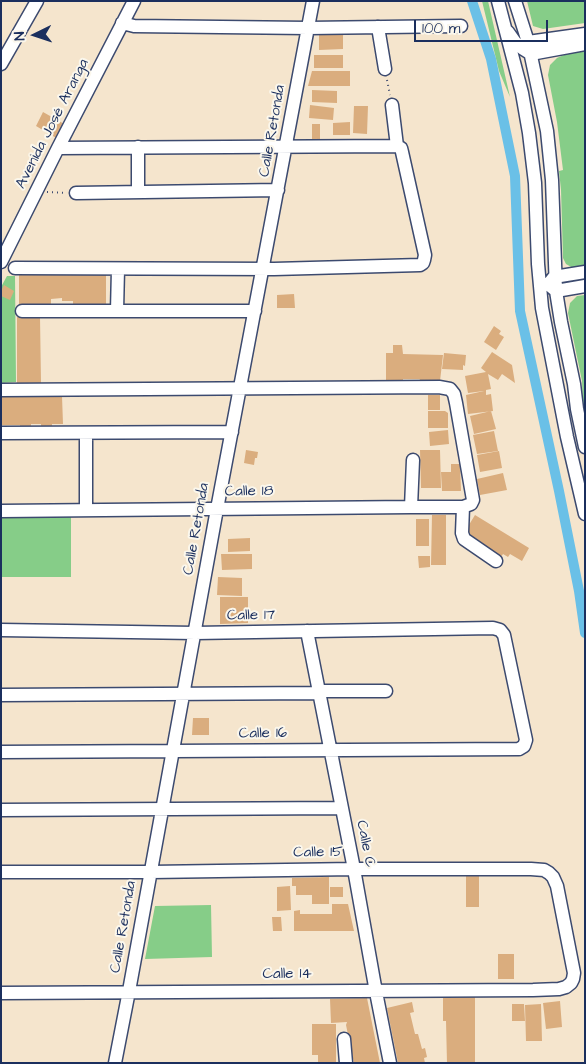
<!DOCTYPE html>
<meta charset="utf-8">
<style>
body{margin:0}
#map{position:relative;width:586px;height:1064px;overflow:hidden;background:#f5e5cd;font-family:"Architects Daughter",sans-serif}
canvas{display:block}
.frame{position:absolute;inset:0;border:2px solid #1b2f5e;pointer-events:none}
.north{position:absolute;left:10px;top:10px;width:50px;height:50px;-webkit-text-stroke:4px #fbf7ec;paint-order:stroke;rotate:266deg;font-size:14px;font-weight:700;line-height:20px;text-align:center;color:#1b2f5e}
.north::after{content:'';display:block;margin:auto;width:18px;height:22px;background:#1b2f5e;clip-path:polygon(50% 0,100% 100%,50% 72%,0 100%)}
.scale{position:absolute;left:414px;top:20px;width:134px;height:22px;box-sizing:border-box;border:2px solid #1b2f5e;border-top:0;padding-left:6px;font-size:15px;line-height:18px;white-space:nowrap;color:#1b2f5e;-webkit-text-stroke:4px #fbf7ec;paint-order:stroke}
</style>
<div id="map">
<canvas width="586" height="1064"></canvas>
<div class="frame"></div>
<div class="north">N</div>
<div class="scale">100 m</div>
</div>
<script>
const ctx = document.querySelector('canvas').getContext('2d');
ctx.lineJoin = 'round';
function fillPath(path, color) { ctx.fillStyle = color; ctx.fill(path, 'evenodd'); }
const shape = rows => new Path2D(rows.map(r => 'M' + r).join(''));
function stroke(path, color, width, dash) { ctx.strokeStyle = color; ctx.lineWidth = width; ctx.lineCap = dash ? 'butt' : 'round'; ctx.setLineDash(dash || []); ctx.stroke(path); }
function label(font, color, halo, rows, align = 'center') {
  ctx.font = font + ' "Architects Daughter",sans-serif'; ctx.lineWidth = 4; ctx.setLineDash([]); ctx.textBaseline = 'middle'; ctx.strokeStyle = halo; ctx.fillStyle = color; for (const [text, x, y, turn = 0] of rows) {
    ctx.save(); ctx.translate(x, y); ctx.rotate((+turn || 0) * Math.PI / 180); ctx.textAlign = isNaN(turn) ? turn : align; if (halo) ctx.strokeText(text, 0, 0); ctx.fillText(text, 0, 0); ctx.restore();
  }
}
const green = shape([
 [482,1,488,1,510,97,499,71],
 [527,1,585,1,585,23,543,29,533,26],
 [585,51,585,266,573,268,566,264,563,258,561,190,559,171,563,170,557,122,548,75,550,65,557,58,566,54],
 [7,276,15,276,16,382,1,383,1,287],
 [585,295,585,421,583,410,582,381,568,313,570,303,577,296],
 [71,514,71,577,1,577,1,515],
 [211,905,212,957,145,959,155,906]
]);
const canal = shape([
 [472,1,491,59,515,176,520,311,559,491,579,591,585,633]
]);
const building = shape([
 [319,35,343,35,343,49,319,50],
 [314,55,343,55,343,68,314,68],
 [312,71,350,71,350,86,308,86],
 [312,90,337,91,337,103,312,102],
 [310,105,334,108,333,120,309,118],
 [354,106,368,106,367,134,353,133],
 [43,112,66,125,58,139,36,126],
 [350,122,350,135,333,135,333,123],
 [312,124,320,124,320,139,312,139],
 [19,274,106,274,106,308,73,308,73,301,62,301,62,298,51,299,51,308,19,306],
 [4,285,14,291,10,300,1,296,1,291],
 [294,294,295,308,277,308,277,295],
 [17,317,40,317,41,383,17,383],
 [494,326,501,331,499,334,504,337,496,350,484,342],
 [393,345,402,345,403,354,443,355,440,381,419,381,420,379,403,379,403,382,386,382,386,353,393,353],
 [492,352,512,365,515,383,502,374,498,380,488,374,491,389,486,390,486,395,491,394,493,411,468,414,466,395,484,391,468,393,465,376,486,372,481,368],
 [444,353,466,355,465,366,463,365,463,370,442,369],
 [428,395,440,395,440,410,428,410],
 [62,396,63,424,52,424,52,428,41,428,41,424,31,424,31,429,20,429,20,425,1,425,1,397],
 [428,411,445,411,448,413,448,428,428,428],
 [491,411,496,429,474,434,470,416],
 [448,430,449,444,430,446,429,432],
 [494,431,498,451,477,454,473,435],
 [246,450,258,452,257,458,255,458,254,465,244,463],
 [420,450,440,450,441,488,421,488],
 [499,451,502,468,480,472,477,455],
 [451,464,460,464,461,491,442,491,441,472,451,472],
 [503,473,507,490,480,495,477,479],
 [432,515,446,515,446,565,431,565],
 [475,515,529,548,522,561,510,554,508,557,503,554,501,557,464,533],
 [416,519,429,519,429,546,416,546],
 [250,538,250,551,228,552,228,539],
 [221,554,252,554,252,569,222,570],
 [418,556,430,556,430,567,419,568],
 [218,577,242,578,242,596,217,595],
 [220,597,248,597,248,623,220,624],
 [193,718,209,718,209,735,192,735],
 [466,876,479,876,479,907,466,907],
 [329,877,329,904,312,904,312,895,296,895,296,886,292,886,292,878],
 [290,886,291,910,277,911,277,887],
 [330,887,343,887,343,897,330,897],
 [332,904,348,904,354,931,294,931,294,911,300,910,300,914,332,914],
 [272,917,281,917,282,931,273,931],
 [498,954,514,954,514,979,498,979],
 [443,997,475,997,475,1063,447,1063,446,1021,443,1021],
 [367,998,380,1063,354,1063,346,1025,347,1022,331,1023,330,999],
 [560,1001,562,1027,546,1029,543,1003],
 [412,1002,414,1012,410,1013,415,1034,418,1034,422,1049,425,1048,427,1057,424,1058,425,1063,398,1063,387,1008],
 [512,1004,524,1004,525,1021,512,1021],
 [541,1004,542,1041,526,1041,525,1005],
 [312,1024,336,1024,336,1063,318,1063,318,1055,312,1055]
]);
const path = shape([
 [387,80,390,95],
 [47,192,67,193]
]);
const minor = shape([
 [498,1,522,93,529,133,535,183,538,264,542,308,567,437,585,514],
 [515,1,528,42,547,131,552,180,556,291,561,322,574,384,577,409,585,447],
 [122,23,134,26,308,28,461,26],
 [378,27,385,69],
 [508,32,515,42,523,49,531,54,585,44],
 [523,48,528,42,585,34],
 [1,64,37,1],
 [58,148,397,146],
 [138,192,138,147],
 [76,193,278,190],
 [1,262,58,148,134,1],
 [15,268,274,269,420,265,423,263,424,260,425,255,402,152,401,148,397,146,392,105],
 [550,282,554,277,585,272],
 [550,286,556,291,585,286],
 [22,311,255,311],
 [117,311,118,269],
 [1,390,439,387,450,389,454,394,456,403,473,500,471,504,463,507,411,507,1,511],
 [1,433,232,432],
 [411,507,413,460],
 [463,507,462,533,464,539,496,561],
 [86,510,86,433],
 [1,630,195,633,493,628,500,630,504,635,526,740,524,746,519,749,1,752],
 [307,631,354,869,376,992,390,1063],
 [319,691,386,691],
 [1,695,319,693],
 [1,810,342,808],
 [1,872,151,872,354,869,531,869,544,870,549,873,553,877,557,886,574,973,573,979,571,983,566,987,559,989,533,990,1,993],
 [344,1039,346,1063],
 [115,1063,129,991,217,509,313,1]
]);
const streetNames = [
 ["Avenida José Aranga",53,124,-63],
 ["Calle Retonda",273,131,-80],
 ["Calle 18",249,492,-1],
 ["Calle Retonda",197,529,-80],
 ["Calle 17",251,616,-1],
 ["Calle 16",263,734,-1],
 ["Calle C",365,844,79],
 ["Calle 15",318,853,-1],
 ["Calle Retonda",124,927,-80],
 ["Calle 14",287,975]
];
fillPath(green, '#86cd88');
stroke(canal, '#6ac0e7', 10);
fillPath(building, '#daad7e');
stroke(minor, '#3c4a6f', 15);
stroke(path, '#3c4a6f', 2, [1, 4]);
stroke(minor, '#fff', 12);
label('15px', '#1b2f5e', '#fbf7ec', streetNames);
</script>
